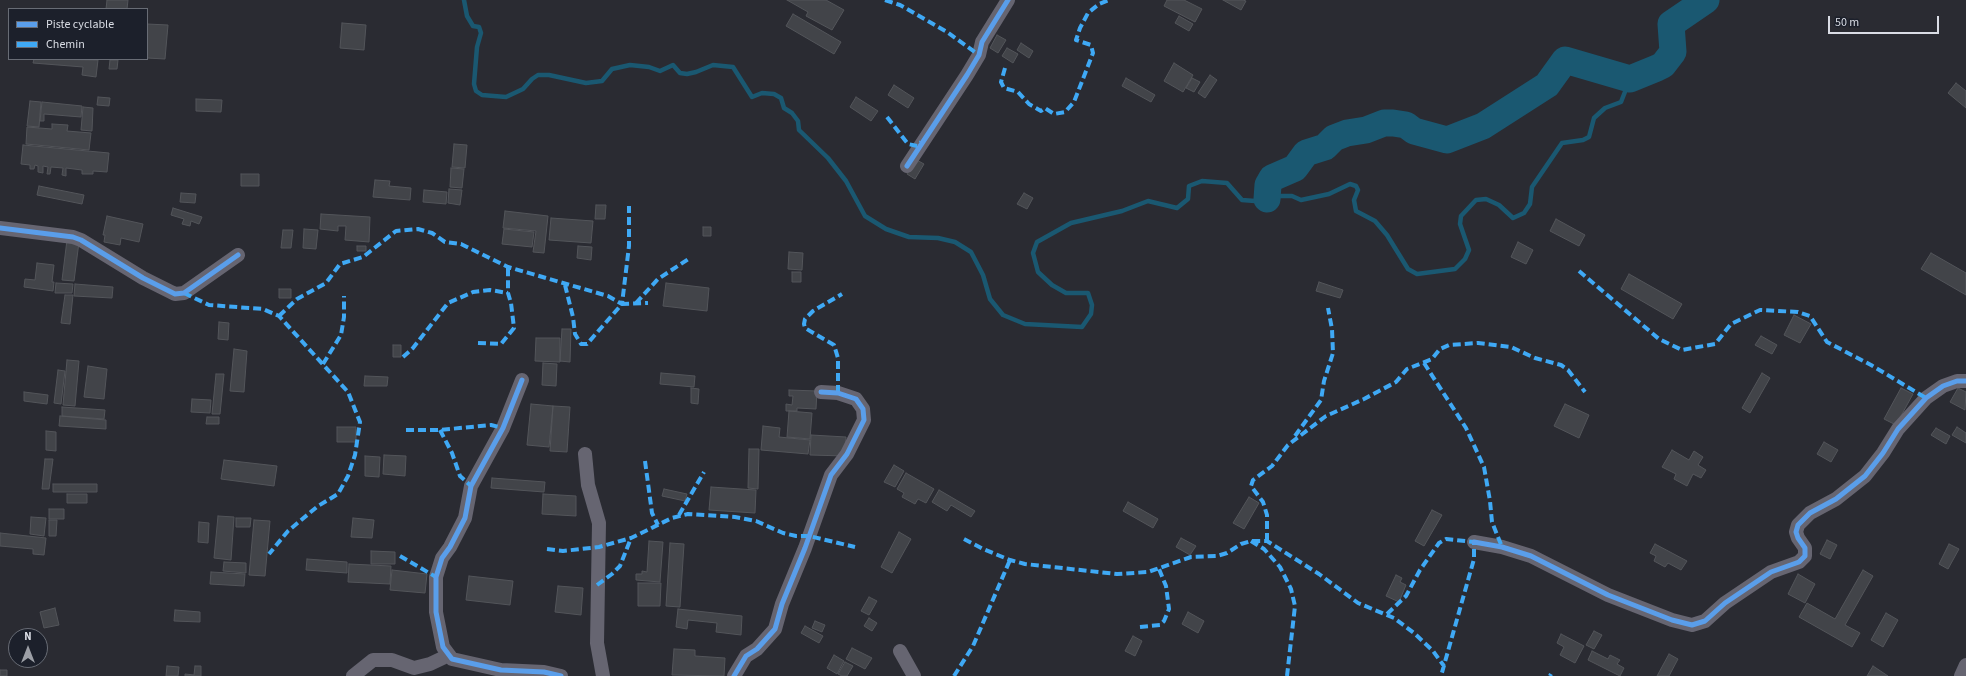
<!DOCTYPE html>
<style>
body{margin:0}
#map{position:relative;width:1966px;height:676px;overflow:hidden;background:#2a2b32;font-family:"Source Sans 3",sans-serif}
canvas{display:block}
.legend{position:absolute;left:8px;top:8px;width:140px;height:52px;box-sizing:border-box;background:#1c202b;border:1px solid #686c75;margin:0;padding:5px 7px;list-style:none;font-size:12px;color:#dadde5}
.legend li{display:flex;align-items:center;gap:8px;height:20px}
.legend b{width:20px;border:1px solid #686c75}
.north{position:absolute;left:8px;top:628px;width:40px;height:40px;box-sizing:border-box;background:#1c202b;border:1px solid #686c75;border-radius:50%;rotate:0deg;font-size:11px;font-weight:700;line-height:16px;text-align:center;color:#dadde5}
.north::after{content:'';display:block;margin:auto;width:14px;height:18px;background:#9c9fa6;clip-path:polygon(50% 0,100% 100%,50% 72%,0 100%)}
.scale{position:absolute;left:1828px;top:16px;width:111px;height:18px;box-sizing:border-box;border:2px solid #dadde5;border-top:0;padding-left:5px;font-size:12px;line-height:14px;white-space:nowrap;color:#dadde5;-webkit-text-stroke:3px #1c202b;paint-order:stroke}
</style>
<div id="map">
<canvas width="1966" height="676"></canvas>
<ul class="legend">
<li><b style="height:5px;background:#5a9eea"></b>Piste cyclable</li>
<li><b style="height:5px;background:#3fa9f5"></b>Chemin</li>
</ul>
<div class="north">N</div>
<div class="scale">50 m</div>
</div>
<script>
const ctx = document.querySelector('canvas').getContext('2d');
ctx.lineJoin = 'round';
const shape = rows => new Path2D(rows.map(r => 'M' + r).join(''));
function stroke(path, color, width, dash) { ctx.strokeStyle = color; ctx.lineWidth = width; ctx.lineCap = dash ? 'butt' : 'round'; ctx.setLineDash(dash || []); ctx.stroke(path); }
function fillPath(path, color) { ctx.fillStyle = color; ctx.fill(path, 'evenodd'); }
const stream = shape([
 [464,0,467,16,473,26,479,27,481,33,477,47,474,84,476,91,482,95,506,97,523,89,532,79,538,75,549,75,586,83,602,81,612,69,630,65,649,67,660,71,673,65,680,73,687,74,696,72,713,65,733,67,752,97,762,93,774,94,781,98,784,108,792,113,798,121,799,130,828,158,846,181,865,216,886,229,909,237,938,238,955,242,971,252,983,275,990,299,1003,315,1025,324,1082,327,1091,314,1092,305,1088,293,1066,293,1052,285,1038,272,1033,253,1037,242,1071,223,1122,211,1148,201,1177,208,1188,199,1189,186,1202,181,1227,183,1242,200,1255,201,1281,196,1292,196,1301,200,1329,194,1350,184,1356,186,1358,190,1354,200,1356,211,1375,221,1387,235,1408,269,1417,274,1455,269,1465,259,1469,250,1460,224,1461,216,1476,200,1486,199,1499,205,1513,218,1524,213,1530,204,1532,187,1562,143,1583,140,1589,137,1594,118,1605,108,1621,102,1630,79]
]);
const river = shape([
 [1267,199,1268,185,1272,178,1295,168,1306,153,1325,147,1334,138,1347,133,1366,130,1384,123,1393,123,1406,125,1414,131,1447,140,1483,126,1547,85,1565,60,1630,79,1657,68,1663,65,1673,52,1671,24,1706,0]
]);
const building = shape([
 [107,0,128,0,127,9,106,9,107,0],
 [787,0,826,0,844,10,832,30,806,16,808,12,787,0],
 [1167,0,1184,0,1202,9,1195,22,1164,6,1167,0],
 [1223,0,1243,0,1246,1,1241,10,1223,0],
 [793,14,841,42,834,54,786,26,793,14],
 [1179,16,1193,24,1189,31,1175,23,1179,16],
 [342,23,366,25,364,50,340,48,342,23],
 [147,24,168,25,165,59,147,58,147,24],
 [997,35,1006,40,998,53,990,48,997,35],
 [1021,43,1033,51,1029,58,1017,50,1021,43],
 [1007,48,1018,54,1013,63,1002,56,1007,48],
 [34,59,98,60,96,77,82,75,83,67,33,63,34,59],
 [110,60,118,60,117,69,109,69,110,60],
 [1174,63,1193,75,1183,92,1164,81,1174,63],
 [1210,75,1217,80,1205,98,1198,93,1210,75],
 [1126,78,1155,95,1151,102,1122,86,1126,78],
 [1192,78,1200,82,1194,92,1186,88,1192,78],
 [1956,83,1966,91,1966,108,1948,93,1956,83],
 [894,85,914,98,908,108,888,95,894,85],
 [98,97,110,98,109,106,97,105,98,97],
 [856,97,878,111,871,121,850,107,856,97],
 [196,99,222,100,221,112,196,111,196,99],
 [30,101,41,102,39,127,27,126,30,101],
 [42,102,82,106,81,117,44,114,44,121,40,121,42,102],
 [83,107,93,108,92,131,81,130,83,107],
 [52,124,68,125,67,131,91,133,89,150,26,144,27,127,52,129,52,124],
 [454,144,467,145,465,168,452,167,454,144],
 [23,145,109,153,107,172,93,171,93,174,82,174,82,170,66,168,66,176,62,175,63,168,51,167,50,174,47,174,48,167,43,166,43,173,38,172,38,166,35,165,34,169,30,169,30,165,21,164,23,145],
 [915,159,924,164,915,179,907,174,915,159],
 [451,168,464,169,462,188,450,187,451,168],
 [241,174,259,174,259,186,241,186,241,174],
 [375,180,390,181,389,186,411,188,410,200,373,197,375,180],
 [39,186,84,195,82,204,37,195,39,186],
 [449,189,462,190,460,205,448,203,449,189],
 [424,190,447,192,446,204,423,202,424,190],
 [181,193,196,194,195,203,180,202,181,193],
 [1024,193,1033,198,1027,209,1017,204,1024,193],
 [596,205,606,205,605,219,595,219,596,205],
 [173,208,202,217,199,224,191,221,190,226,182,224,184,219,171,215,173,208],
 [505,211,548,216,544,253,533,252,536,231,503,228,505,211],
 [321,214,370,217,369,242,345,240,346,226,338,226,338,231,320,229,321,214],
 [107,216,143,224,139,242,121,238,120,245,104,242,105,235,103,235,107,216],
 [551,218,593,221,591,243,549,240,551,218],
 [1556,219,1585,235,1579,246,1550,231,1556,219],
 [703,227,711,227,711,236,703,236,703,227],
 [304,229,318,230,316,249,303,248,304,229],
 [504,229,534,232,532,247,502,244,504,229],
 [283,230,293,230,291,248,281,248,283,230],
 [67,240,79,242,74,281,62,280,67,240],
 [1518,242,1533,250,1526,264,1511,257,1518,242],
 [357,246,366,246,366,251,357,251,357,246],
 [578,246,592,247,591,260,577,258,578,246],
 [789,252,803,253,802,270,788,269,789,252],
 [1931,253,1966,273,1966,295,1921,269,1931,253],
 [37,263,54,265,52,282,54,282,53,291,24,287,25,279,35,280,37,263],
 [792,272,801,272,801,282,792,282,792,272],
 [1629,274,1682,304,1673,319,1621,289,1629,274],
 [1319,282,1343,290,1340,298,1316,291,1319,282],
 [56,283,73,284,72,293,55,293,56,283],
 [666,283,709,288,707,311,663,306,666,283],
 [75,284,113,287,112,298,74,296,75,284],
 [279,289,291,289,291,298,279,298,279,289],
 [65,295,73,295,70,324,61,323,65,295],
 [1794,315,1811,324,1800,343,1784,335,1794,315],
 [219,322,229,323,228,340,218,339,219,322],
 [562,329,571,329,570,362,560,361,562,329],
 [1761,336,1777,345,1772,354,1755,345,1761,336],
 [536,338,560,338,560,362,535,361,536,338],
 [393,345,401,345,401,357,393,357,393,345],
 [234,349,247,351,244,392,230,391,234,349],
 [67,360,79,361,75,406,63,405,67,360],
 [543,363,557,364,556,386,542,385,543,363],
 [88,366,107,369,104,399,84,397,88,366],
 [58,370,65,371,61,404,54,403,58,370],
 [661,373,695,376,694,387,660,384,661,373],
 [1762,373,1770,378,1750,413,1742,408,1762,373],
 [216,374,224,374,220,414,212,414,216,374],
 [365,376,388,377,387,386,364,386,365,376],
 [691,388,699,389,698,404,691,403,691,388],
 [1901,388,1913,394,1896,425,1884,419,1901,388],
 [1958,388,1966,392,1965,410,1950,402,1958,388],
 [789,390,817,391,816,409,797,408,797,411,786,411,786,404,792,405,793,396,789,396,789,390],
 [24,392,48,395,47,404,24,401,24,392],
 [192,399,211,400,210,413,191,412,192,399],
 [531,404,553,406,549,447,527,445,531,404],
 [1565,404,1589,415,1579,438,1554,426,1565,404],
 [553,406,570,407,567,452,550,451,553,406],
 [62,407,105,410,104,419,62,416,62,407],
 [789,411,812,413,810,439,787,437,789,411],
 [60,416,106,420,106,429,59,426,60,416],
 [207,417,219,417,219,424,206,424,207,417],
 [763,426,780,428,779,437,810,440,808,454,761,450,763,426],
 [337,427,356,427,356,442,337,442,337,427],
 [1957,427,1966,433,1966,443,1952,435,1957,427],
 [1936,428,1950,436,1946,444,1931,435,1936,428],
 [46,431,56,432,56,451,46,450,46,431],
 [811,435,846,437,845,456,810,455,811,435],
 [1824,442,1838,450,1831,462,1817,454,1824,442],
 [749,449,759,449,758,489,748,488,749,449],
 [1672,450,1689,460,1694,451,1703,457,1698,465,1706,470,1701,478,1693,474,1687,486,1674,479,1676,474,1662,467,1672,450],
 [384,455,406,456,405,476,383,474,384,455],
 [365,456,380,457,379,477,365,476,365,456],
 [45,459,53,459,49,489,42,489,45,459],
 [224,460,277,466,274,486,221,479,224,460],
 [894,465,904,471,895,487,884,482,894,465],
 [906,473,934,489,926,503,918,499,915,504,902,497,904,493,897,489,906,473],
 [492,478,545,482,544,492,491,488,492,478],
 [53,484,97,484,97,492,53,492,53,484],
 [711,487,756,490,755,513,709,510,711,487],
 [664,489,687,494,685,501,662,496,664,489],
 [939,490,975,511,971,517,951,505,947,511,932,502,939,490],
 [67,494,87,494,87,503,67,503,67,494],
 [543,494,576,496,576,516,542,514,543,494],
 [1249,497,1259,503,1244,529,1233,523,1249,497],
 [1128,502,1158,519,1153,528,1123,511,1128,502],
 [49,509,64,509,64,519,49,519,49,509],
 [1432,510,1442,515,1424,546,1415,541,1432,510],
 [218,516,234,517,231,560,214,558,218,516],
 [31,517,46,518,44,536,30,534,31,517],
 [236,518,251,518,250,527,236,527,236,518],
 [353,518,374,520,372,538,351,537,353,518],
 [49,520,57,520,56,536,49,536,49,520],
 [254,520,270,521,265,576,249,575,254,520],
 [199,522,209,523,208,543,198,542,199,522],
 [899,532,911,539,892,573,881,567,899,532],
 [0,533,46,538,44,555,33,554,33,549,0,546,0,533],
 [1181,538,1196,546,1190,555,1176,547,1181,538],
 [1827,540,1837,545,1830,559,1820,554,1827,540],
 [649,541,663,542,660,582,636,580,636,574,642,574,642,571,647,572,649,541],
 [670,543,684,544,680,607,666,606,670,543],
 [1655,544,1687,561,1681,570,1668,563,1665,567,1654,561,1656,556,1650,553,1655,544],
 [1949,544,1959,549,1948,569,1939,564,1949,544],
 [371,551,395,552,395,564,371,564,371,551],
 [307,559,347,562,347,573,306,570,307,559],
 [224,562,246,563,246,573,223,571,224,562],
 [349,564,391,566,390,584,348,582,349,564],
 [392,570,427,574,425,593,390,590,392,570],
 [1863,570,1873,576,1845,625,1860,633,1852,647,1799,617,1807,603,1835,619,1863,570],
 [211,572,245,574,244,586,210,584,211,572],
 [1798,574,1815,584,1805,603,1788,594,1798,574],
 [1396,575,1402,578,1400,582,1406,585,1399,602,1386,596,1396,575],
 [469,576,513,581,510,605,466,600,469,576],
 [638,583,661,583,660,606,638,606,638,583],
 [558,586,583,588,581,615,555,612,558,586],
 [869,597,877,601,869,615,861,611,869,597],
 [55,608,59,625,44,628,40,612,55,608],
 [678,609,742,616,741,635,716,632,717,623,688,620,687,629,676,627,678,609],
 [175,610,200,612,200,622,174,621,175,610],
 [1188,612,1204,621,1198,633,1182,624,1188,612],
 [1886,613,1898,620,1883,647,1871,640,1886,613],
 [869,618,877,623,872,631,864,626,869,618],
 [815,621,825,625,822,632,812,628,815,621],
 [805,626,823,636,819,643,801,633,805,626],
 [1594,631,1602,635,1594,649,1586,645,1594,631],
 [1561,634,1584,646,1575,663,1560,655,1564,647,1557,643,1561,634],
 [1133,636,1142,641,1135,656,1125,651,1133,636],
 [852,648,872,658,865,669,846,659,852,648],
 [674,649,695,650,695,656,725,658,724,676,672,675,674,649],
 [1592,651,1608,659,1610,655,1620,660,1617,664,1624,668,1620,676,1588,660,1592,651],
 [1669,654,1678,659,1669,676,1657,676,1669,654],
 [834,655,844,661,837,674,827,668,834,655],
 [845,662,853,666,847,676,842,676,838,674,845,662],
 [167,666,179,667,178,676,166,676,167,666],
 [195,666,201,666,201,676,185,676,185,674,194,675,195,666],
 [1873,666,1888,676,1867,676,1873,666],
 [0,670,7,670,7,676,0,676,0,670]
]);
const street = shape([
 [907,166,967,75,979,55,982,42,1008,0],
 [0,228,73,237,81,240,143,278,175,294,184,293,238,255],
 [522,380,503,428,471,486,465,518,450,547,442,558,436,577,436,612,443,647,452,659,501,670,544,672,561,676],
 [585,454,588,485,599,523,597,643,603,676],
 [1474,542,1502,547,1531,556,1608,595,1672,620,1692,625,1705,621,1725,603,1771,572,1799,562,1805,556,1805,548,1798,538,1796,532,1798,525,1810,513,1836,499,1865,476,1883,453,1898,429,1926,398,1943,386,1957,381,1966,381],
 [900,651,914,676],
 [353,676,373,660,392,660,414,668,430,664,449,655],
 [734,676,746,656,757,649,775,629,782,604,805,548,831,475,847,454,864,420,863,409,856,399,838,393,821,392],
 [1961,676,1966,665]
]);
const quiet = shape([
 [885,0,900,5,947,32,979,55],
 [1005,68,1001,82,1004,88,1018,92,1029,104,1041,111,1045,108,1054,114,1065,112,1074,102,1093,53,1091,45,1076,40,1080,28,1088,13,1099,4,1109,0],
 [887,117,908,144,917,146,921,142],
 [1579,271,1659,339,1682,350,1715,344,1731,324,1760,310,1798,312,1810,316,1827,342,1871,365,1926,398],
 [565,285,573,317,575,334,581,344,587,344,622,304,648,303],
 [184,293,209,305,263,309,279,316,348,392,360,422,355,455,348,476,338,494,318,506,288,531,269,554],
 [636,303,658,279,690,258],
 [279,316,297,299,326,283,340,264,363,257,396,231,418,229,432,233,445,242,461,244,508,267,608,296,622,304,629,246,629,206],
 [478,343,501,344,514,328,511,303,508,293,508,267],
 [403,357,413,348,448,303,473,292,490,290,508,293],
 [1424,363,1466,428,1484,467,1490,501,1492,522,1502,547],
 [323,364,341,335,344,317,344,296],
 [838,393,838,358,834,345,805,328,804,324,805,319,813,311,842,294],
 [406,430,440,430,491,425,503,428],
 [440,430,452,453,460,476,471,486],
 [1295,436,1321,400,1324,381,1333,353,1332,329,1328,308],
 [645,461,652,513,658,525],
 [679,515,704,472],
 [964,539,983,549,1010,560,1025,564,1117,574,1148,572,1191,557,1217,556,1227,553,1241,544,1251,541,1267,541,1319,574,1358,603,1394,618,1414,633,1433,651,1444,666],
 [1251,541,1264,549,1280,567,1291,589,1295,606,1287,676],
 [1267,541,1267,515,1263,502,1251,486,1253,480,1272,466,1288,445,1326,416,1364,399,1396,382,1407,369,1432,359,1440,349,1449,345,1478,343,1511,347,1535,358,1561,365,1568,370,1585,392],
 [547,549,563,551,599,547,631,538,672,518,688,514,735,517,756,521,783,533,796,536,809,536,855,547],
 [400,556,436,577],
 [597,585,612,574,620,566,631,538],
 [1387,614,1406,596,1420,570,1439,543,1446,539,1474,542,1474,559,1441,676],
 [1140,627,1160,625,1164,621,1169,609,1166,586,1159,569],
 [954,676,973,646,1010,560],
 [1550,676,1551,674]
]);
const cycleway = shape([
 [907,166,967,75,979,55,982,42,1008,0],
 [0,228,73,237,81,240,143,278,175,294,184,293,238,255],
 [522,380,503,428,471,486,465,518,450,547,442,558,436,577,436,612,443,647,452,659,501,670,544,672,561,676],
 [1474,542,1502,547,1531,556,1608,595,1672,620,1692,625,1705,621,1725,603,1771,572,1799,562,1805,556,1805,548,1798,538,1796,532,1798,525,1810,513,1836,499,1865,476,1883,453,1898,429,1926,398,1943,386,1957,381,1966,381],
 [734,676,746,656,757,649,775,629,782,604,805,548,831,475,847,454,864,420,863,409,856,399,838,393,821,392]
]);
stroke(stream, '#1a5871', 4.5);
stroke(river, '#1a5871', 27);
fillPath(building, '#424449');
stroke(building, '#53555a', 1);
stroke(street, '#666571', 14);
stroke(quiet, '#3fa9f5', 4, [8, 4]);
stroke(cycleway, '#5a9eea', 5);
</script>
